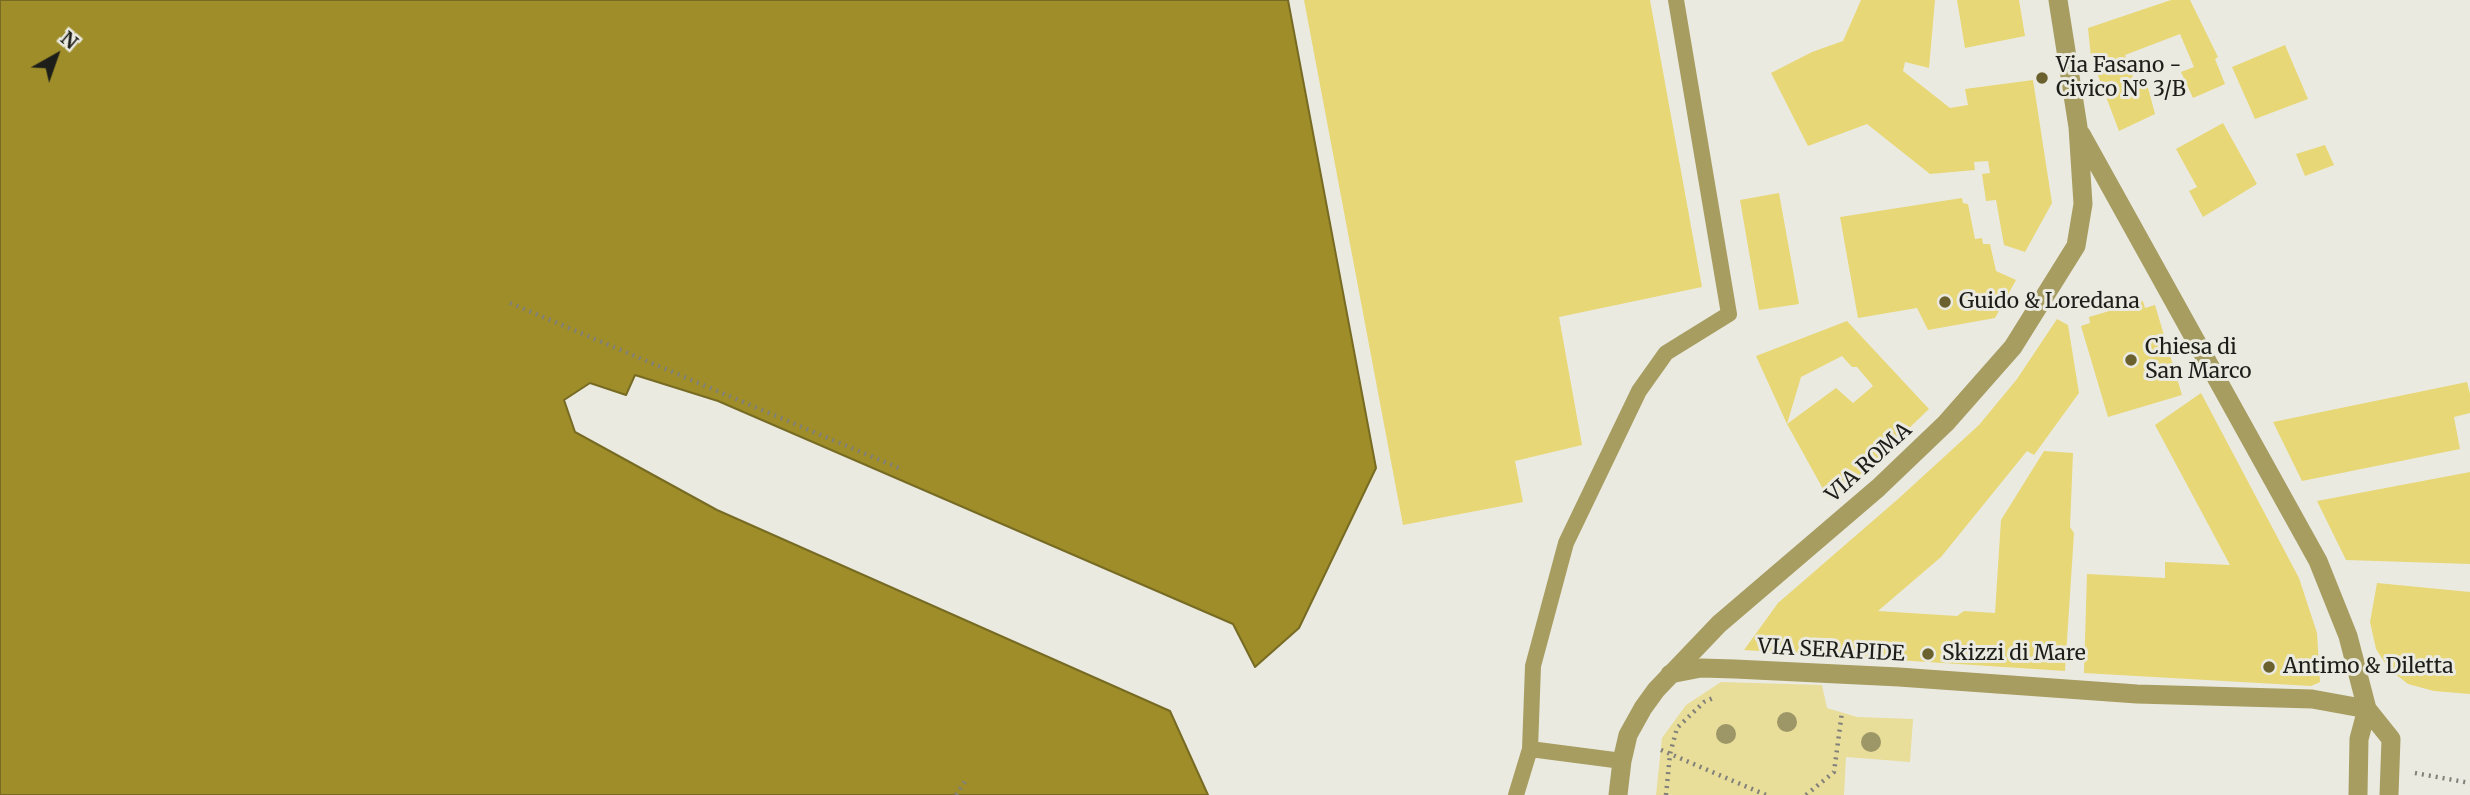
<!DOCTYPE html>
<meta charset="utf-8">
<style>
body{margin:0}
#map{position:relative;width:2470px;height:795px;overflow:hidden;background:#ebeae1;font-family:Merriweather,serif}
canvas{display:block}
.north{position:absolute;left:21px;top:21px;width:70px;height:70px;-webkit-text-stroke:5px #ebeae1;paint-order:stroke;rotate:40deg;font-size:19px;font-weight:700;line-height:28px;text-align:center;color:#1d1d19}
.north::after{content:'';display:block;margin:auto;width:24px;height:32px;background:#1d1d19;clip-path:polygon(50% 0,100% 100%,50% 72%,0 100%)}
</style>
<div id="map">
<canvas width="2470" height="795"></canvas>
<div class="north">N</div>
</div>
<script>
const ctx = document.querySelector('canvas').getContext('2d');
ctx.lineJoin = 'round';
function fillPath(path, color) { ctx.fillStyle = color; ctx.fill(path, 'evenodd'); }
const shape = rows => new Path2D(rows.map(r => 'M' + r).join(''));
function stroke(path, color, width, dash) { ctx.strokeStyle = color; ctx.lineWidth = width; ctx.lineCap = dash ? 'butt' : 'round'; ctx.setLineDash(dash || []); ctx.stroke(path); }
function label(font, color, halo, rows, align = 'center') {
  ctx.font = font + ' Merriweather,serif'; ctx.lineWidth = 6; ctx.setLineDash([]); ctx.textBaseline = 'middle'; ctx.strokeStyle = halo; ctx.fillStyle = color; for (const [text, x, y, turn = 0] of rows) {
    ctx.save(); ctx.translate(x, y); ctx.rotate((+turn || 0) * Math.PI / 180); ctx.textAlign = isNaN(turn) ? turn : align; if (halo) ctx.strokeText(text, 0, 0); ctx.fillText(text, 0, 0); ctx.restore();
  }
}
const green = shape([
 [1721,682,1822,685,1827,708,1857,717,1913,719,1910,762,1846,757,1844,795,1656,795,1662,738,1686,705]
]);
const water = shape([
 [0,0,1288,0,1376,468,1299,628,1255,667,1233,624,718,401,635,375,626,395,590,383,564,400,575,432,717,510,1170,711,1208,795,0,795,0,0]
]);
const building = shape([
 [1304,0,1650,0,1702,287,1559,317,1582,445,1515,461,1523,502,1403,525],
 [1861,0,1935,0,1929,68,1905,62,1903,71,1950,108,1968,105,1965,89,2033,80,2052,203,2025,252,2004,245,1996,200,1986,201,1982,174,1990,173,1988,161,1974,162,1975,170,1930,174,1867,124,1808,146,1771,73,1812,52,1843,41],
 [1957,0,2019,0,2025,36,1965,48],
 [2171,0,2190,0,2218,57,2215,59,2225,84,2193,98,2181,72,2194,67,2180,34,2125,55,2137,88,2147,84,2155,114,2119,131,2091,57,2088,28],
 [2285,45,2308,99,2255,119,2232,67],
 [2223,123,2257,184,2203,217,2189,191,2197,187,2176,149],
 [2325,145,2334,165,2305,176,2296,154],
 [1779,193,1799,304,1759,310,1740,200],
 [1962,198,1963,203,1968,204,1975,239,1982,238,1983,244,1990,244,1996,271,2016,280,1995,318,1928,330,1917,308,1858,318,1840,217],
 [2143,301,2145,308,2155,305,2182,395,2108,417,2081,326,2090,323,2089,317],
 [2057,319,2068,325,2079,393,2034,455,2027,451,1941,557,1878,611,1957,616,1964,611,1995,613,2001,520,2044,451,2073,453,2070,527,2074,533,2065,671,1744,650,1778,603,1898,499,1979,425,2017,379],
 [1847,321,1929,409,1852,483,1828,498,1787,424,1836,388,1853,403,1873,386,1857,367,1852,367,1842,356,1801,377,1787,424,1756,356],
 [2467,382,2470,394,2470,413,2454,417,2460,449,2302,481,2273,422],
 [2201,393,2299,578,2317,633,2320,682,2311,686,2084,673,2087,574,2165,578,2165,562,2230,565,2155,425],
 [2470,472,2470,564,2346,560,2317,501],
 [2377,583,2470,592,2470,694,2434,691,2408,684,2389,669,2376,649,2370,622]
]);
const path = shape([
 [510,303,901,469],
 [1661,750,1766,795],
 [2415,773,2470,783],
 [956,795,966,780],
 [1666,795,1670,754,1677,728,1704,702,1713,698],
 [1806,795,1834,772,1842,712]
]);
const service = shape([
 [1530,749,1533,666,1566,543,1639,391,1666,353,1729,314,1676,0],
 [1516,795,1530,749,1622,761]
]);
const minor = shape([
 [1670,674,1701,668,1735,669,1899,677,2137,694,2312,699,2367,709]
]);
const tertiary = shape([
 [2081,134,2318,561,2348,636,2367,709,2391,739,2389,795],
 [1618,795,1622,761,1628,735,1643,708,1656,690,1719,624,1878,488,1946,423,2013,347,2076,246,2083,204,2078,127,2058,0],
 [2358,795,2359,739,2367,709]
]);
const trees = [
 [1787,722],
 [1726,734],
 [1871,742]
];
const markers = [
 [2042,78,7,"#6a612e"],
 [1945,302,7,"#6a612e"],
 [2131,360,7,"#6a612e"],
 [1928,654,7,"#6a612e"],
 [2269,667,7,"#6a612e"]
];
const poiNames = [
 ["Via Fasano -",2056,66],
 ["Civico N° 3/B",2056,90],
 ["Guido & Loredana",1959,302],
 ["Chiesa di",2145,348],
 ["San Marco",2145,372],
 ["Skizzi di Mare",1942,654],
 ["Antimo & Diletta",2283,667]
];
const streetNames = [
 ["VIA ROMA",1869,463,-42],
 ["VIA SERAPIDE",1831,651,3]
];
fillPath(green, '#e8dd99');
fillPath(water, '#9e8d28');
stroke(water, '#776b24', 2);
fillPath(building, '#e7d776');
stroke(path, '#81807a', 4.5, [2, 5]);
stroke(service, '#a79d61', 16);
stroke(minor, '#a79d61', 19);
stroke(tertiary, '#a79d61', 19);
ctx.fillStyle = '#9d9667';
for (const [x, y] of trees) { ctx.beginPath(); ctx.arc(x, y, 10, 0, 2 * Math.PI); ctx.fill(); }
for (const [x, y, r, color] of markers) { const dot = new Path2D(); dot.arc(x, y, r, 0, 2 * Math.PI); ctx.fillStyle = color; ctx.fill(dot); stroke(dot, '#ebeae1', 2.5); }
label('21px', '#1d1d19', '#ebeae1', poiNames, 'left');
label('21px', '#1d1d19', '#ebeae1', streetNames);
</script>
